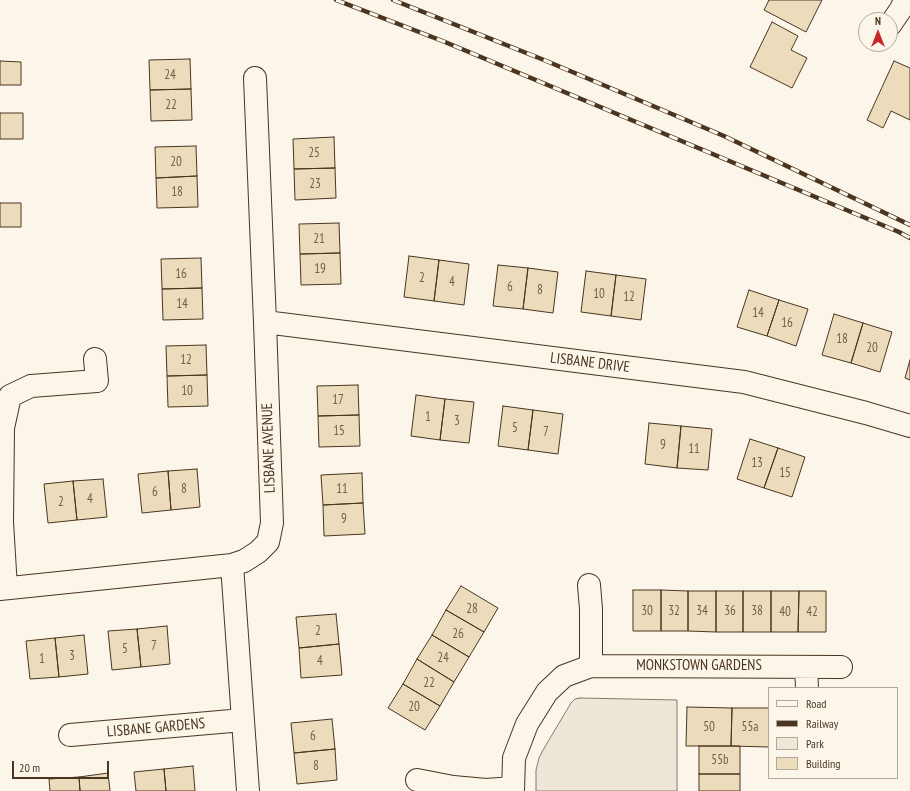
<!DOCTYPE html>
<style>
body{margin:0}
#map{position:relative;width:910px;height:791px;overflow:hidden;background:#fbf6e9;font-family:"PT Sans Narrow",sans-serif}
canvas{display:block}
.legend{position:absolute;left:768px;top:687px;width:130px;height:92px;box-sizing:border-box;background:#fbf6e9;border:1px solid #b4a999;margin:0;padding:5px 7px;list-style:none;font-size:12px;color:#4a3520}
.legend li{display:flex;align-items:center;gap:8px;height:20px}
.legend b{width:20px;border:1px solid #b4a999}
.north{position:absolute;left:858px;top:12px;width:40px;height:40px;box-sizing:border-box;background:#fbf6e9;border:1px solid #b4a999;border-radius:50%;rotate:0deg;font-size:11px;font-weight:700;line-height:16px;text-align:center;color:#4a3520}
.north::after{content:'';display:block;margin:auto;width:14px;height:18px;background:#c62828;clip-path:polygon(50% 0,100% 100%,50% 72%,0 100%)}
.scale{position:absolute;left:12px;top:761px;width:97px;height:18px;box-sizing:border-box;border:2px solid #4a3520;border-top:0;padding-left:5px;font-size:12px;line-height:14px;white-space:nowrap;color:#4a3520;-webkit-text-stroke:3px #fbf6e9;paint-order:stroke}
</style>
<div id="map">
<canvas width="910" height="791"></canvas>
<ul class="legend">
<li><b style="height:5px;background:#fbf6e9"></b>Road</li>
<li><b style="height:5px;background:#4a3520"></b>Railway</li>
<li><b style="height:11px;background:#ede6d9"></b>Park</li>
<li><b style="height:11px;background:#ecdcbc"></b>Building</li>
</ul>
<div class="north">N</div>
<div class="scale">20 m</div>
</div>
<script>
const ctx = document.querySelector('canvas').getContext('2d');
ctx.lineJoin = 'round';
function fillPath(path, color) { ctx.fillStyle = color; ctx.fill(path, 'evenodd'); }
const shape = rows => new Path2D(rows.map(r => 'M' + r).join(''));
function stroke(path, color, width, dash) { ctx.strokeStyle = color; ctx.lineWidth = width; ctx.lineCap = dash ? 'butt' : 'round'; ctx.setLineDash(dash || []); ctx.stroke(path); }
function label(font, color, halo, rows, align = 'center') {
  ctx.font = font + ' "PT Sans Narrow",sans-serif'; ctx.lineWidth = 3; ctx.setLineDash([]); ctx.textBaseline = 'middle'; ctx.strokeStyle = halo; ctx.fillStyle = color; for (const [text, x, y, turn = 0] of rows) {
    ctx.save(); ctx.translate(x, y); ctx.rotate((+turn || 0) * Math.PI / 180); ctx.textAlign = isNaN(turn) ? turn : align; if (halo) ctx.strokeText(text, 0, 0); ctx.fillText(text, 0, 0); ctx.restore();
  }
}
const green = shape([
 [580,698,677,700,677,791,536,791,536,770,539,758,543,750,571,703,575,699,580,698]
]);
const building = shape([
 [769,0,822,0,806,32,764,10,769,0],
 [772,22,798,36,791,50,807,58,792,88,750,67,772,22],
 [190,59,191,89,150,90,149,60,190,59],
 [0,61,21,62,21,85,0,85,0,61],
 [894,61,910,68,910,120,891,111,883,128,867,120,894,61],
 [191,89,192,120,151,121,150,90,191,89],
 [0,113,23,113,23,139,0,139,0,113],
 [334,137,335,168,294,169,293,139,334,137],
 [196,146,197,176,156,178,155,147,196,146],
 [335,168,336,198,295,200,294,169,335,168],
 [197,176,198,207,157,208,156,178,197,176],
 [0,203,21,203,21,227,0,227,0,203],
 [339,223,340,253,300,254,299,224,339,223],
 [340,253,341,284,301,285,300,254,340,253],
 [409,256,439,260,434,301,404,297,409,256],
 [201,258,202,288,162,289,161,259,201,258],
 [439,260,469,264,464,305,434,301,439,260],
 [498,265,528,268,523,309,493,306,498,265],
 [528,268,558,272,553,313,523,309,528,268],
 [586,271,616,275,611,316,581,312,586,271],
 [616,275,646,279,641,320,611,316,616,275],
 [202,288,203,319,163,320,162,289,202,288],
 [749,290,779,300,767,336,737,327,749,290],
 [779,300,808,309,796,346,767,336,779,300],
 [834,314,863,323,851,363,822,355,834,314],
 [863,323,892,332,880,372,851,363,863,323],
 [206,345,207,375,167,376,166,346,206,345],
 [910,360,910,380,905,378,910,360],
 [207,375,208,406,168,407,167,376,207,375],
 [358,385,359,415,318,416,317,386,358,385],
 [416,395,445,399,440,440,411,436,416,395],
 [445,399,474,402,469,443,440,440,445,399],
 [503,406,533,410,528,450,498,446,503,406],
 [533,410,563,414,558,454,528,450,533,410],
 [359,415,360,446,319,447,318,416,359,415],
 [649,423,681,426,677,468,645,464,649,423],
 [681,426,712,429,708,470,677,468,681,426],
 [750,439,778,448,764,488,737,479,750,439],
 [778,448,805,457,792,497,764,488,778,448],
 [197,469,200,507,171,510,168,471,197,469],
 [168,471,171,510,142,513,138,474,168,471],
 [362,473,363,503,323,505,321,475,362,473],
 [103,479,107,517,77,520,73,481,103,479],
 [73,481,77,520,48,523,44,484,73,481],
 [363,503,365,534,324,536,323,505,363,503],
 [461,586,498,608,484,632,446,610,461,586],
 [633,590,661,590,661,631,633,631,633,590],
 [661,590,688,591,688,631,661,631,661,590],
 [688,591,716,591,716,632,688,631,688,591],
 [716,591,743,591,743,632,716,632,716,591],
 [743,591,771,591,771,632,743,632,743,591],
 [771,591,799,591,798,632,771,632,771,591],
 [799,591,826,591,826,632,798,632,799,591],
 [446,610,484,632,469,657,432,635,446,610],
 [336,614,339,644,299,648,296,617,336,614],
 [167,626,170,664,141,667,137,629,167,626],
 [137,629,141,667,112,670,108,631,137,629],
 [84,635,88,674,59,677,55,638,84,635],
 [432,635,469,657,454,682,417,659,432,635],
 [55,638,59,677,30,679,26,641,55,638],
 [339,644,342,675,301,678,299,648,339,644],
 [417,659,454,682,440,706,403,684,417,659],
 [403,684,440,706,425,730,388,708,403,684],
 [687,707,732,708,731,746,686,746,687,707],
 [732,708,769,708,769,747,731,746,732,708],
 [332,719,335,749,294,753,291,723,332,719],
 [699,746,740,746,740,774,699,774,699,746],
 [335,749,337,780,297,784,294,753,335,749],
 [193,766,195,791,166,791,164,769,193,766],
 [164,769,166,791,136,791,134,772,164,769],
 [108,773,110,791,80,791,79,777,108,773],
 [699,774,740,774,740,791,699,791,699,774],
 [79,777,80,791,50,791,49,779,79,777]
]);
const minor = shape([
 [890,25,901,9,905,0],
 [265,322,744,382,866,413,910,426],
 [232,565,248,791],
 [589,585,591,609,591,666],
 [6,588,2,522,3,428,10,396,31,386,97,381,95,359],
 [0,589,232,565,244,561,258,552,268,542,272,523,265,322,255,78],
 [806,667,807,688],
 [70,735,243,720],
 [417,780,453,787,486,790,513,788],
 [513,791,514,758,527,724,547,692,564,676,591,666,841,667]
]);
const rail = shape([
 [336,0,445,42,899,232,910,238],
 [393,0,544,60,724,136,910,225]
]);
const numberNames = [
 ["24",170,75],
 ["22",171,105],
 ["25",314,153],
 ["20",176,162],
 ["23",315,184],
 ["18",177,192],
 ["21",319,239],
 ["19",320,269],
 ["16",181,274],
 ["2",422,278],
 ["4",452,282],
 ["6",510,287],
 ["8",540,290],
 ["10",599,294],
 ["12",629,297],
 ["14",182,304],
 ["14",758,313],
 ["16",787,323],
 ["18",842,339],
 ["20",872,348],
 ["12",186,360],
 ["10",187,391],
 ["17",338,400],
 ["1",428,417],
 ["3",457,421],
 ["5",515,428],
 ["15",339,431],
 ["7",546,432],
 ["9",663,445],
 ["11",694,449],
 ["13",757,463],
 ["15",785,473],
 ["8",184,489],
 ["11",342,489],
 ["6",155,492],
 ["4",90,499],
 ["2",61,502],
 ["9",344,519],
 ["28",472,609],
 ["30",647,611],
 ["32",674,611],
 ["34",702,611],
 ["36",730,611],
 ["38",757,611],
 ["40",785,612],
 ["42",812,612],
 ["2",318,631],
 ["26",458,634],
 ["7",154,646],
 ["5",125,649],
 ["3",72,656],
 ["24",443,658],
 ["1",42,659],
 ["4",320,661],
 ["22",429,683],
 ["20",414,707],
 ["50",709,727],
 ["55a",750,727],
 ["6",313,736],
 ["55b",720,760],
 ["8",316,766]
];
const streetNames = [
 ["LISBANE DRIVE",590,363,7],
 ["LISBANE AVENUE",269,448,-92],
 ["MONKSTOWN GARDENS",699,666],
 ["LISBANE GARDENS",156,728,-5]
];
fillPath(green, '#ede6d9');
stroke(green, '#887966', 1);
fillPath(building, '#ecdcbc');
stroke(building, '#4a3520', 1);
stroke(minor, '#4a3520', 24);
stroke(minor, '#fbf6e9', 22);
stroke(rail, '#4a3520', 4.5);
stroke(rail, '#fbf6e9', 3, [9]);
label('13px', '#725f47', null, numberNames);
label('15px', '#4a3520', '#fbf6e9', streetNames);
</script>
